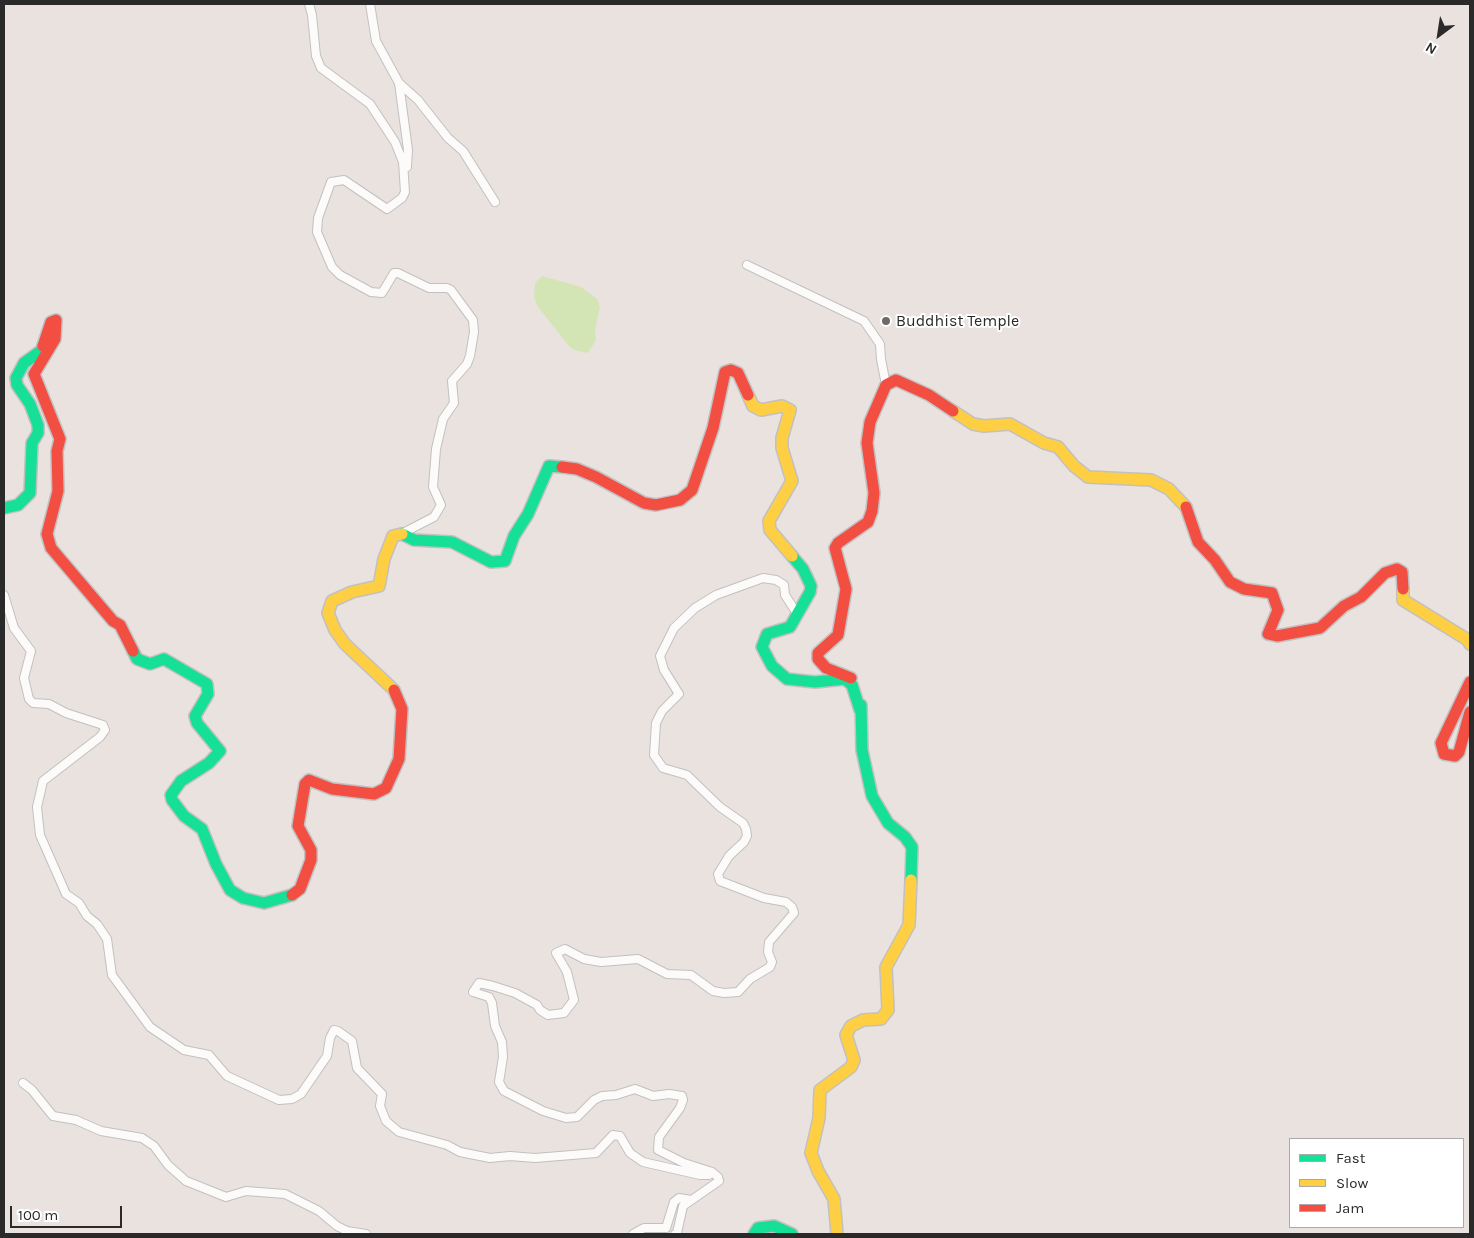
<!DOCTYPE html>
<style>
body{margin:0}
#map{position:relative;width:1474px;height:1238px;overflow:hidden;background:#e9e2df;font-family:Karla,sans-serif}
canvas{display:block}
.frame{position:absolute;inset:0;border:5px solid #2a2a2a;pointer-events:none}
.legend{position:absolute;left:1289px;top:1138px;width:175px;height:90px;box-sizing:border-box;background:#fff;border:1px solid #aaa;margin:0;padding:6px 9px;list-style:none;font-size:15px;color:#2a2a2a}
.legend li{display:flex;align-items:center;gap:10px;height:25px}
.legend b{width:25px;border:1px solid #aaa}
.north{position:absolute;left:1414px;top:10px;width:50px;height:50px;-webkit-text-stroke:4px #fff;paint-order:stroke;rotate:211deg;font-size:14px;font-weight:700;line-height:20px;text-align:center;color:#2a2a2a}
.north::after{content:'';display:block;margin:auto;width:18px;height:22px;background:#2a2a2a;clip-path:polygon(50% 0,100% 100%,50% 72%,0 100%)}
.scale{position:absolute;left:10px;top:1206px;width:112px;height:22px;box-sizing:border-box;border:2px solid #2a2a2a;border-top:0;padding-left:6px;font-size:15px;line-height:18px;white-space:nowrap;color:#2a2a2a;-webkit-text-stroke:4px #fff;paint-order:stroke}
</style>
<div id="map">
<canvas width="1474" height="1238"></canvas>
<div class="frame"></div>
<ul class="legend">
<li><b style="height:6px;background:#16e098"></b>Fast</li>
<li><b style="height:6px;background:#ffcf43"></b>Slow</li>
<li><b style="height:6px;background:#f24e42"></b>Jam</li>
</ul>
<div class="north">N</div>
<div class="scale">100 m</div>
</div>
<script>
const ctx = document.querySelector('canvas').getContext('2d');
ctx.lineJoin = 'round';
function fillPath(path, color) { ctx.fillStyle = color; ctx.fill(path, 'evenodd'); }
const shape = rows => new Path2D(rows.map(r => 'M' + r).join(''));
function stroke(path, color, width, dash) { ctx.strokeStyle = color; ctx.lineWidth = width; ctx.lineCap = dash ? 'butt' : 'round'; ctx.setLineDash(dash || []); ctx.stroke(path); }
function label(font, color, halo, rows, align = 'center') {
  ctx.font = font + ' Karla,sans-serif'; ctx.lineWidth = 4; ctx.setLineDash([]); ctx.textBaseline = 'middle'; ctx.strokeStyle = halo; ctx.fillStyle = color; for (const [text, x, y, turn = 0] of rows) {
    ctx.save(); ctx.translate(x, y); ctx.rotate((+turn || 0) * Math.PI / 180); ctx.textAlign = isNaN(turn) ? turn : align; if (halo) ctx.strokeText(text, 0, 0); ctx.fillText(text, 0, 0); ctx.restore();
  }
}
const green = shape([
 [542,276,581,287,597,299,600,307,595,329,596,340,588,353,574,350,569,346,538,307,534,297,535,283]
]);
const street = shape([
 [309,4,312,15,316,56,321,68,370,104,395,142,403,162,405,192,402,198,387,209,344,180,331,182,318,218,317,232,332,267,340,275,371,292,382,293,394,273,398,273,429,288,447,288,451,290,473,320,474,332,470,356,467,364,452,381,454,403,443,419,436,449,433,487,441,505,434,517,401,534],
 [370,4,376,41,399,83,418,100,448,138,463,151,495,202],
 [399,83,408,150,407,167],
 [747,265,864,321,880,344,881,359,886,385],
 [4,595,14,628,31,651,24,678,29,699,33,703,49,704,66,713,103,725,105,730,100,737,43,781,37,807,40,835,66,894,79,903,87,916,97,924,107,939,112,975,150,1027,184,1050,209,1055,227,1076,279,1100,292,1099,301,1094,327,1056,330,1038,334,1030,338,1031,352,1041,357,1068,382,1094,380,1106,386,1121,399,1132,447,1145,460,1152,490,1158,510,1156,535,1158,596,1153,613,1135,620,1136,630,1153,643,1162,700,1175,709,1175,712,1172],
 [23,1083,32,1090,53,1116,76,1120,101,1131,142,1138,154,1146,168,1165,186,1181,226,1197,246,1191,285,1194,319,1211,337,1226,347,1231,366,1234],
 [633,1234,644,1228,666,1228,674,1202,679,1198,691,1200],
 [675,1234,677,1233,683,1206,719,1181,718,1177,712,1172,684,1163,658,1150,659,1137,680,1108,683,1100,682,1096,669,1094,653,1096,635,1089,616,1095,602,1096,594,1100,577,1117,566,1118,543,1111,504,1091,499,1082,503,1057,502,1042,495,1026,492,1003,489,997,473,992,479,983,493,986,515,993,537,1005,540,1010,548,1015,564,1013,574,1000,567,972,556,953,565,949,584,959,601,962,638,959,667,974,691,975,713,991,724,993,738,992,750,979,770,967,772,962,768,952,769,942,794,913,792,907,786,902,764,898,720,881,718,874,729,856,744,842,747,836,746,829,743,823,720,807,687,775,663,768,654,755,656,723,662,711,679,694,664,670,660,656,674,628,695,608,716,595,763,578,776,580,784,585,785,595,798,615]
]);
const fast = shape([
 [4,508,18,505,30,493,32,443,38,433,38,425,30,404,17,385,16,378,24,363,42,350,43,346],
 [402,534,414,540,452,542,491,562,505,561,514,536,528,514,549,466,562,467],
 [792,556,803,569,811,586,810,592,790,627,767,634,762,647,772,666,787,679,815,682,845,679,852,685,860,710],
 [133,651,137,659,150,664,164,659,207,684,208,694,195,716,197,723,220,751,209,763,181,781,171,795,172,800,184,816,202,829,216,864,230,890,243,898,264,903,292,895],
 [861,705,862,750,872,796,888,823,905,837,912,847,911,880],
 [754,1234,758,1228,774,1226,792,1234]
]);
const slow = shape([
 [748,395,753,406,761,410,782,406,790,410,782,438,782,448,792,481,769,521,770,530,792,556],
 [953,411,973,424,984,426,1010,424,1044,443,1058,447,1074,466,1088,477,1151,480,1169,489,1186,507],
 [1403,589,1403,600,1468,640,1470,644],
 [394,690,345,644,335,630,328,613,332,601,352,592,379,586,384,559,393,536,402,534],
 [837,1234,834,1199,818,1171,811,1153,819,1118,820,1090,851,1067,854,1060,846,1035,851,1026,863,1020,881,1019,888,1010,886,967,909,925,911,880]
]);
const jam = shape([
 [43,346,51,322,56,320,55,339,34,374,60,439,57,451,58,491,47,534,51,548,113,621,120,625,133,651],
 [562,467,577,469,596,477,644,503,656,505,680,500,692,490,713,428,725,372,731,370,738,373,748,395],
 [1186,507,1198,542,1215,560,1230,582,1244,589,1272,593,1278,610,1268,634,1277,636,1320,628,1344,606,1361,597,1385,573,1397,569,1402,572,1403,589],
 [851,678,826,668,818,659,818,653,838,635,846,589,835,548,838,543,868,522,872,511,874,493,867,443,870,422,886,385,896,380,929,395,953,411],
 [1470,682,1441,743,1444,754,1455,756,1459,752,1470,712],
 [292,895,300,889,311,860,311,850,298,826,305,784,309,780,332,789,374,794,386,788,399,759,402,709,394,690]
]);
const markers = [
 [886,321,5,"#6d6a69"]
];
const poiNames = [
 ["Buddhist Temple",896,321]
];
fillPath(green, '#d4e5b5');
stroke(street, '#c2c0c1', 10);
stroke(fast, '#c2c0c1', 14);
stroke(slow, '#c2c0c1', 14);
stroke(jam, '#c2c0c1', 14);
stroke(street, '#fcfbfa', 8);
stroke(fast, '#16e098', 11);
stroke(slow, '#ffcf43', 11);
stroke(jam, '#f24e42', 11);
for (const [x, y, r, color] of markers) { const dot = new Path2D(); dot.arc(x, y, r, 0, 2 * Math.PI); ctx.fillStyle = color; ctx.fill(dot); stroke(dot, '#fff', 2); }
label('16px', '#2a2a2a', '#fff', poiNames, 'left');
</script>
